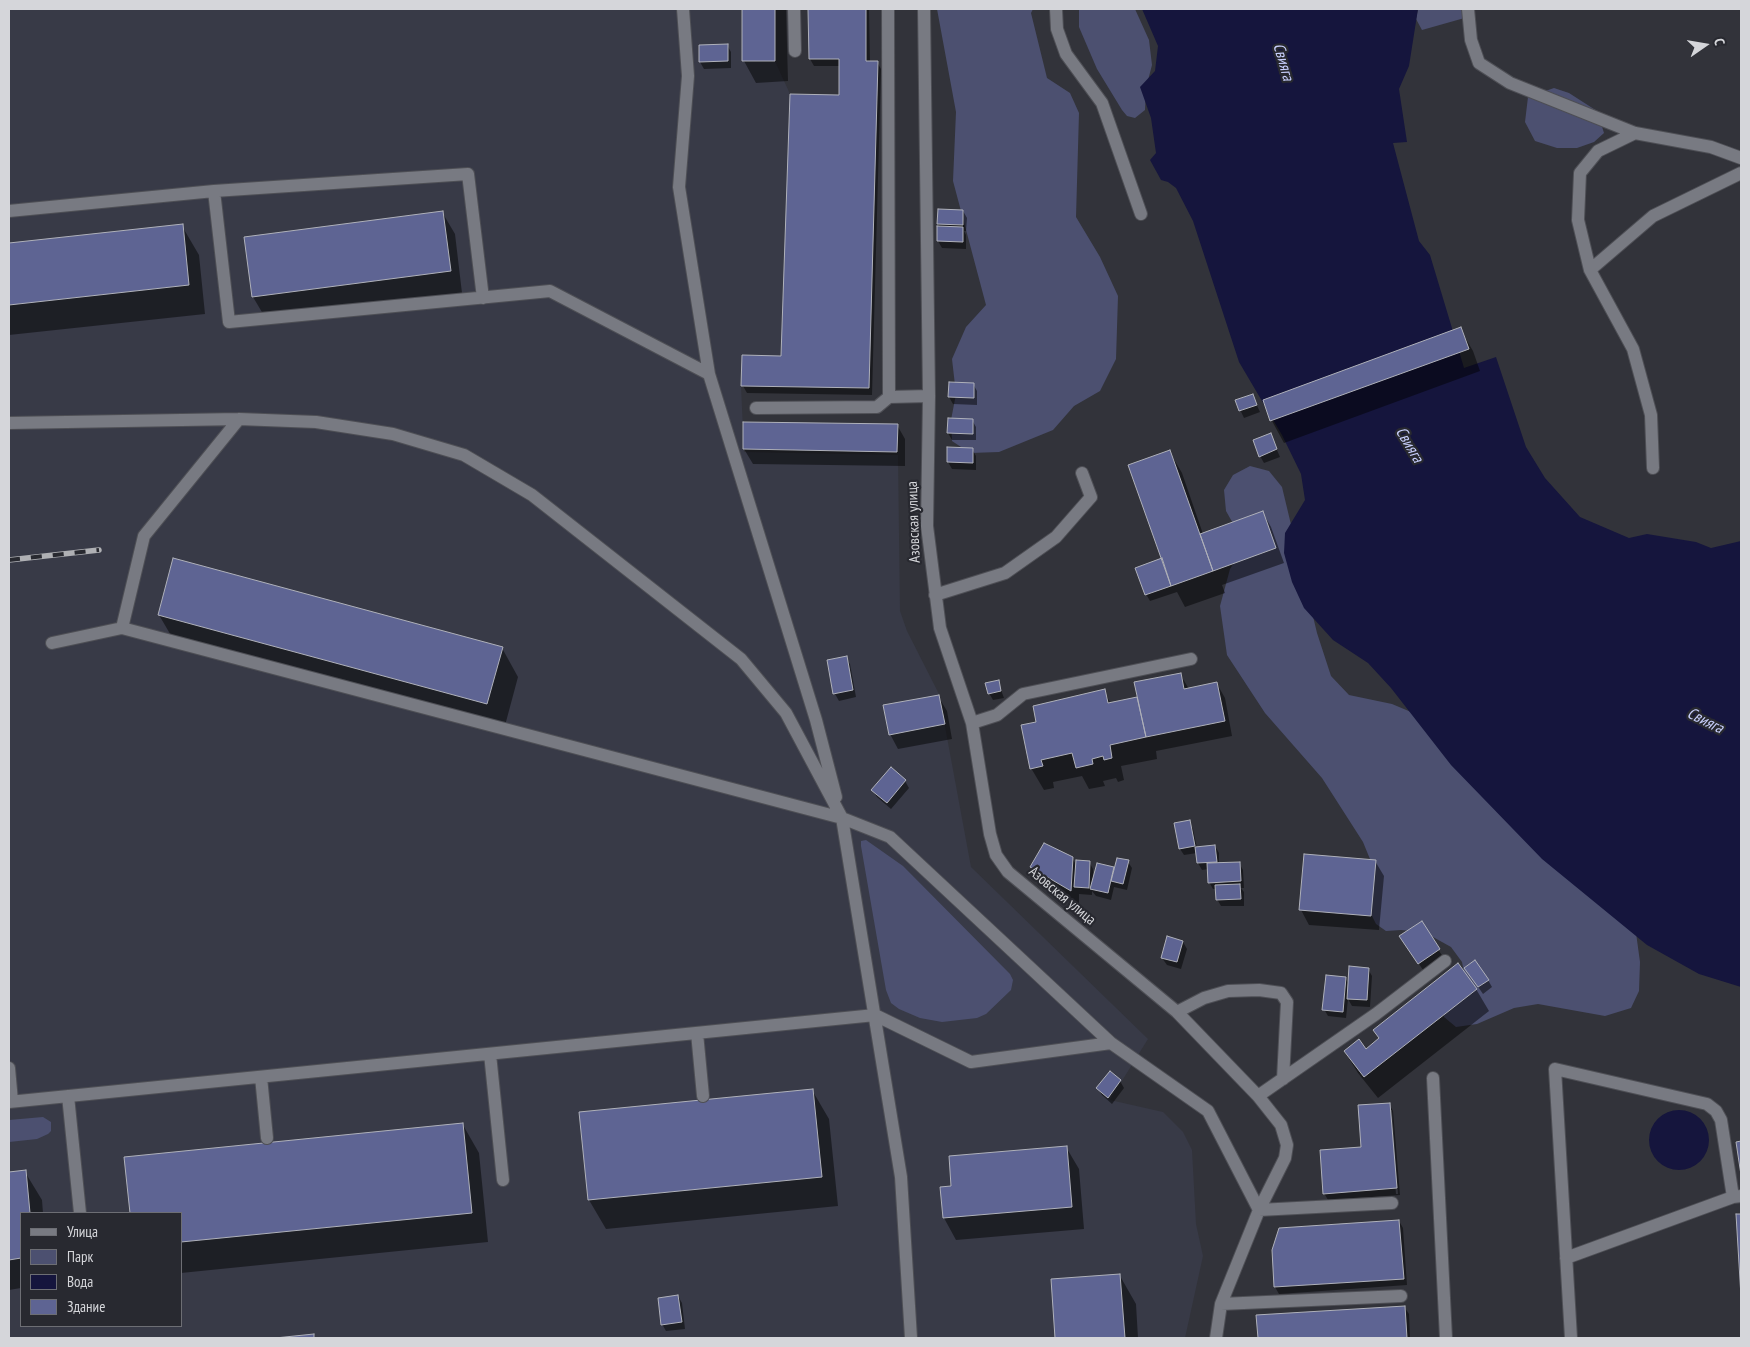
<!DOCTYPE html>
<meta charset="utf-8">
<style>
body{margin:0}
#map{position:relative;width:1750px;height:1347px;overflow:hidden;background:#32333a;font-family:"PT Sans Narrow",sans-serif}
canvas{display:block}
.frame{position:absolute;inset:0;border:10px solid #d5d6da;pointer-events:none}
.legend{position:absolute;left:20px;top:1212px;width:162px;height:115px;box-sizing:border-box;background:#282930;border:1px solid #6d6e74;margin:0;padding:6px 9px;list-style:none;font-size:15px;color:#d5d6da}
.legend li{display:flex;align-items:center;gap:10px;height:25px}
.legend b{width:25px;border:1px solid #6d6e74}
.north{position:absolute;left:1680px;top:20px;width:50px;height:50px;-webkit-text-stroke:4px #282930;paint-order:stroke;rotate:77deg;font-size:14px;font-weight:700;line-height:20px;text-align:center;color:#d5d6da}
.north::after{content:'';display:block;margin:auto;width:18px;height:22px;background:#d5d6da;clip-path:polygon(50% 0,100% 100%,50% 72%,0 100%)}
</style>
<div id="map">
<canvas width="1750" height="1347"></canvas>
<div class="frame"></div>
<ul class="legend">
<li><b style="height:6px;background:#787a82"></b>Улица</li>
<li><b style="height:14px;background:#4c5070"></b>Парк</li>
<li><b style="height:14px;background:#15153d"></b>Вода</li>
<li><b style="height:14px;background:#5e6493"></b>Здание</li>
</ul>
<div class="north">С</div>
</div>
<script>
const ctx = document.querySelector('canvas').getContext('2d');
ctx.lineJoin = 'round';
function fillPath(path, color) { ctx.fillStyle = color; ctx.fill(path, 'evenodd'); }
const shape = rows => new Path2D(rows.map(r => 'M' + r).join(''));
function stroke(path, color, width, dash) { ctx.strokeStyle = color; ctx.lineWidth = width; ctx.lineCap = dash ? 'butt' : 'round'; ctx.setLineDash(dash || []); ctx.stroke(path); }
function label(font, color, halo, rows, align = 'center') {
  ctx.font = font + ' "PT Sans Narrow",sans-serif'; ctx.lineWidth = 4.5; ctx.setLineDash([]); ctx.textBaseline = 'middle'; ctx.strokeStyle = halo; ctx.fillStyle = color; for (const [text, x, y, turn = 0] of rows) {
    ctx.save(); ctx.translate(x, y); ctx.rotate((+turn || 0) * Math.PI / 180); ctx.textAlign = isNaN(turn) ? turn : align; if (halo) ctx.strokeText(text, 0, 0); ctx.fillText(text, 0, 0); ctx.restore();
  }
}
const built = shape([
 [9,9,741,9,742,61,775,61,790,94,781,356,741,386,744,452,898,455,900,611,907,631,939,694,971,867,1148,1039,1110,1100,1163,1112,1183,1132,1192,1150,1196,1224,1203,1256,1185,1338,9,1338],
 [21,1213,181,1213,181,1326,21,1326]
]);
const green = shape([
 [937,9,1033,9,1031,13,1047,78,1070,93,1079,113,1076,217,1100,257,1118,296,1116,359,1100,391,1074,406,1053,430,999,452,970,453,952,441,951,420,956,394,952,359,966,327,986,305,953,181,956,112],
 [1079,9,1135,9,1149,40,1152,65,1146,88,1145,110,1135,118,1127,116,1122,110,1097,69,1079,27],
 [1418,9,1471,9,1468,17,1422,30,1416,19],
 [1554,88,1569,93,1597,111,1604,133,1594,142,1577,148,1557,148,1535,141,1525,122,1528,97],
 [1250,466,1269,471,1282,487,1317,633,1331,676,1349,695,1392,704,1430,720,1633,911,1640,962,1639,991,1631,1008,1605,1016,1538,1004,1514,1008,1477,1024,1456,1027,1444,1017,1445,1004,1465,977,1462,962,1451,947,1424,932,1401,930,1386,931,1376,924,1371,914,1372,864,1363,842,1322,778,1265,713,1227,655,1220,606,1230,569,1242,550,1239,534,1226,511,1224,490,1233,475],
 [866,840,903,866,1010,974,1013,980,1011,990,986,1014,977,1018,942,1022,920,1018,899,1009,891,1003,886,990,861,846,861,841],
 [43,1117,51,1122,51,1131,48,1134,37,1139,9,1142,9,1120]
]);
const water = shape([
 [1142,9,1418,9,1409,66,1399,89,1407,142,1393,143,1419,241,1430,255,1464,368,1496,357,1526,447,1545,478,1580,517,1629,538,1647,534,1696,542,1711,548,1741,541,1741,987,1699,974,1647,945,1542,859,1451,765,1391,688,1368,663,1333,640,1304,608,1292,582,1284,553,1285,533,1305,500,1301,474,1282,435,1239,362,1193,221,1176,188,1168,182,1161,180,1150,160,1156,153,1151,118,1140,87,1155,71,1158,46],
 '1649 1140a30 30 0 1 1 60 0a30 30 0 1 1-60 0Z'
]);
const shadow = shape([
 [743,9,786,9,788,81,756,83,744,61],
 [809,9,869,9,870,62,877,62,881,69,872,395,747,393,743,386,782,358,840,96,840,66,814,66,810,59],
 [727,45,731,52,731,68,704,69,700,62],
 [963,211,967,218,966,231,964,231,966,235,966,249,942,248,938,241,938,228,941,228,938,224],
 [442,212,455,234,462,293,266,319,253,297,245,238],
 [182,226,199,255,205,314,9,335,9,245],
 [1460,329,1473,351,1480,371,1284,443,1272,421,1264,401],
 [950,383,973,384,977,391,977,405,953,404,949,397],
 [1252,395,1260,412,1244,418,1236,401],
 [972,420,976,427,976,440,952,440,948,433],
 [897,425,905,439,905,466,753,464,744,449],
 [1270,434,1280,457,1264,463,1260,456],
 [972,449,976,456,976,470,952,469,948,462],
 [1169,451,1182,473,1203,534,1263,513,1271,527,1284,563,1222,585,1225,593,1185,607,1177,592,1150,601,1146,594,1163,559],
 [159,615,502,648,518,677,503,733,176,644],
 [846,658,850,664,856,697,839,701,835,694,828,661],
 [1180,674,1189,689,1217,684,1225,698,1232,736,1156,751,1157,759,1121,766,1124,780,1118,782,1116,778,1103,781,1105,786,1089,789,1082,776,1053,782,1054,788,1044,790,1031,768,1038,723,1104,691,1111,704,1137,699,1139,703],
 [998,682,1004,698,993,700,989,693],
 [938,696,947,711,952,739,898,749,890,734],
 [905,781,909,788,891,809,877,797,873,790],
 [1189,822,1193,829,1197,848,1215,846,1219,853,1219,864,1239,863,1243,870,1244,888,1241,888,1244,892,1244,906,1221,906,1217,899,1217,889,1213,889,1209,882,1209,869,1202,870,1198,863,1197,853,1184,855,1180,849],
 [1072,858,1077,866,1089,862,1093,869,1093,878,1098,864,1115,868,1128,862,1132,868,1127,890,1114,887,1111,900,1096,896,1092,891,1092,895,1079,894,1079,904,1040,882,1031,867],
 [1375,861,1384,876,1379,930,1309,925,1301,910],
 [1421,923,1443,957,1423,970,1405,943],
 [1183,942,1187,949,1181,969,1167,965,1162,958],
 [1368,969,1372,976,1370,1007,1352,1006,1348,999,1346,1018,1328,1016,1324,1009,1345,978,1349,984],
 [1470,975,1488,980,1492,987,1483,994],
 [1476,989,1489,1011,1378,1098,1358,1073,1345,1052,1365,1051],
 [1110,1072,1120,1081,1124,1088,1112,1104,1102,1095,1098,1088],
 [812,1090,829,1119,838,1206,606,1229,589,1200,581,1113],
 [1389,1104,1393,1111,1400,1195,1328,1200,1324,1193,1363,1148],
 [1389,1110,1392,1110,1398,1194,1396,1194],
 [463,1125,479,1153,488,1242,181,1273,181,1213,131,1213,125,1158],
 [1066,1147,1079,1169,1084,1229,956,1240,944,1218,953,1187],
 [25,1172,42,1200,43,1213,21,1213,21,1288,9,1290,9,1173],
 [1737,1215,1741,1215,1741,1278],
 [1399,1221,1403,1228,1407,1285,1279,1294,1275,1287],
 [1120,1276,1136,1304,1138,1338,1056,1338,1053,1280],
 [678,1296,682,1303,685,1329,666,1331,662,1324],
 [1405,1308,1409,1314,1410,1338,1259,1338,1258,1316]
]);
const building = shape([
 [742,9,775,9,775,61,742,61,742,9],
 [808,9,866,9,866,61,878,61,869,388,741,386,742,355,781,356,790,94,839,95,839,59,809,59,808,9],
 [728,44,728,61,699,62,699,45,728,44],
 [938,209,963,210,963,225,937,224,938,209],
 [443,211,451,271,252,297,244,237,443,211],
 [183,224,189,285,9,305,9,243,183,224],
 [937,226,963,227,963,242,937,241,937,226],
 [1461,327,1469,349,1270,421,1263,400,1461,327],
 [949,382,974,383,974,398,948,397,949,382],
 [1253,394,1257,405,1239,411,1235,400,1253,394],
 [948,418,973,419,973,434,947,433,948,418],
 [743,422,898,424,897,452,743,449,743,422],
 [1271,433,1277,449,1259,457,1253,440,1271,433],
 [947,447,973,448,973,463,947,462,947,447],
 [1170,450,1213,571,1171,586,1128,465,1170,450],
 [1263,511,1276,548,1213,571,1200,534,1263,511],
 [173,558,503,647,487,704,158,615,173,558],
 [1162,558,1171,586,1145,595,1135,568,1162,558],
 [847,656,853,690,833,694,827,660,847,656],
 [1181,673,1184,689,1217,682,1225,721,1146,737,1134,682,1181,673],
 [999,680,1001,691,988,694,985,683,999,680],
 [1105,689,1108,703,1137,697,1146,737,1110,745,1112,758,1104,760,1103,756,1092,759,1093,764,1076,768,1072,753,1041,760,1043,766,1030,769,1021,725,1036,722,1033,706,1105,689],
 [939,695,945,724,889,735,883,705,939,695],
 [891,767,906,780,887,803,871,790,891,767],
 [1190,820,1195,846,1179,849,1174,823,1190,820],
 [1044,843,1073,857,1071,891,1030,867,1044,843],
 [1215,845,1217,862,1197,863,1195,847,1215,845],
 [1304,854,1376,860,1371,916,1299,910,1304,854],
 [1117,858,1129,860,1123,884,1111,881,1117,858],
 [1076,860,1090,861,1089,888,1074,887,1076,860],
 [1240,862,1241,881,1208,883,1207,863,1240,862],
 [1097,863,1114,867,1108,893,1090,889,1097,863],
 [1240,884,1241,899,1216,900,1215,885,1240,884],
 [1422,921,1440,949,1418,964,1399,936,1422,921],
 [1167,936,1183,941,1177,962,1161,958,1167,936],
 [1475,960,1489,980,1478,987,1464,968,1475,960],
 [1458,963,1477,989,1364,1077,1344,1051,1359,1039,1366,1049,1379,1038,1373,1030,1458,963],
 [1349,966,1369,968,1367,1000,1347,999,1349,966],
 [1326,975,1346,977,1343,1012,1322,1010,1326,975],
 [1110,1071,1121,1080,1108,1098,1096,1088,1110,1071],
 [813,1089,822,1177,588,1200,579,1112,813,1089],
 [1390,1103,1397,1188,1323,1194,1320,1150,1361,1147,1358,1105,1390,1103],
 [463,1123,472,1213,181,1242,181,1213,130,1213,124,1157,463,1123],
 [1741,1141,1741,1175,1736,1142,1741,1141],
 [1067,1146,1072,1207,943,1218,940,1187,951,1186,949,1156,1067,1146],
 [26,1170,30,1213,21,1213,21,1258,9,1260,9,1172,26,1170],
 [1736,1214,1741,1214,1741,1297,1736,1214],
 [1399,1220,1404,1279,1274,1287,1272,1250,1279,1228,1399,1220],
 [1120,1274,1125,1338,1055,1338,1051,1279,1120,1274],
 [678,1295,682,1322,661,1325,658,1298,678,1295],
 [1405,1306,1407,1338,1258,1338,1256,1315,1405,1306],
 [314,1334,314,1338,275,1338,314,1334]
]);
const minor = shape([
 [683,9,688,76,679,187,709,374,816,720,836,797],
 [794,9,795,51],
 [888,9,889,397,929,396],
 [924,9,929,396,927,526,940,628,972,723,990,834,996,855,1008,872,1177,1012,1258,1096,1281,1125,1287,1145,1285,1158,1259,1210,1221,1304,1216,1338],
 [1056,9,1057,29,1066,54,1102,103,1141,214],
 [1468,9,1471,40,1479,63,1510,83,1635,133,1711,147,1741,158],
 [1635,133,1598,151,1580,173,1578,220,1590,270,1633,349,1651,415,1653,468],
 [214,191,468,174,483,298],
 [9,211,214,191,229,322,550,291,709,374],
 [1590,270,1653,216,1741,173],
 [756,408,877,407,889,397],
 [9,423,239,419,316,422,393,434,464,455,532,495,741,659,786,713,842,818,890,837,1111,1043],
 [935,595,1005,573,1056,537,1091,497,1082,473],
 [122,628,144,536,239,419],
 [52,643,122,628,842,818,901,1177,911,1338],
 [972,723,997,715,1023,694,1191,659],
 [1177,1012,1204,998,1228,991,1259,990,1281,993,1287,1002,1283,1079],
 [697,1033,703,1096],
 [490,1054,503,1180],
 [9,1068,12,1101],
 [261,1077,267,1138],
 [1433,1078,1446,1338],
 [68,1096,80,1213],
 [1258,1096,1376,1014,1445,961],
 [9,1102,875,1015,971,1062,1111,1043,1208,1111,1259,1210,1392,1203],
 [1566,1258,1733,1197,1741,1196],
 [1221,1304,1401,1296],
 [1571,1338,1555,1069,1707,1104,1716,1111,1721,1120,1733,1197]
]);
const rail = shape([
 [9,560,99,550]
]);
const streetNames = [
 ["Азовская улица",914,522,-92],
 ["Азовская улица",1062,896,40]
];
const waterNames = [
 ["Свияга",1283,62,74],
 ["Свияга",1409,445,59],
 ["Свияга",1705,721,27]
];
fillPath(built, '#383a47');
fillPath(green, '#4c5070');
fillPath(water, '#15153d');
fillPath(shadow, '#0007');
fillPath(building, '#5e6493');
stroke(building, '#afb1ba', 1);
stroke(minor, '#4e4f55', 14);
stroke(minor, '#787a82', 12);
stroke(rail, '#afb0b4', 5.5);
stroke(rail, '#282930', 4, [11]);
label('15px', '#d5d6da', '#282930', streetNames);
label('italic 16px', '#c8cffc', '#282930', waterNames);
</script>
